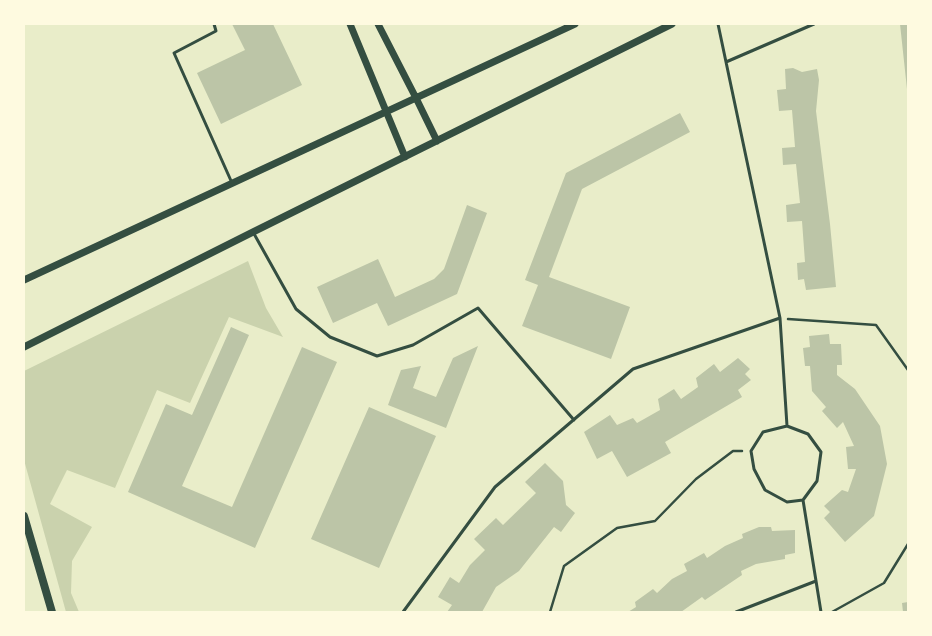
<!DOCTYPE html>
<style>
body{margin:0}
#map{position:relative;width:932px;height:636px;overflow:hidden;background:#e9edc9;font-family:"PT Sans Narrow",sans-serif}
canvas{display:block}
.frame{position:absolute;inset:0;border:25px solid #fefae0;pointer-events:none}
</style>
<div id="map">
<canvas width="932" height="636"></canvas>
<div class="frame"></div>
</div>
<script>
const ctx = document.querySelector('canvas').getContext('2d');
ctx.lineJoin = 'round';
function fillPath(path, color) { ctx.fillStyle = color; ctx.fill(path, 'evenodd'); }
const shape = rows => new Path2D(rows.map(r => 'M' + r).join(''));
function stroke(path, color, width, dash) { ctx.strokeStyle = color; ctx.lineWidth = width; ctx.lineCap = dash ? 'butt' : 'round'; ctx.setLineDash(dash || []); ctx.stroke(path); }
const green = shape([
 [248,261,266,308,283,337,229,317,190,403,157,390,115,488,67,470,50,504,92,527,72,561,71,593,79,612,66,612,24,460,24,371]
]);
const building = shape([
 [232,24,273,24,302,85,221,124,197,73,245,50],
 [900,24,908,24,908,89,907,89],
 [793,68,802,72,817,69,819,80,816,111,830,224,836,287,806,290,804,279,798,280,797,263,805,262,802,221,787,222,786,205,800,203,796,164,783,165,782,148,795,147,792,110,779,111,777,90,786,89,785,69],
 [680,113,690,132,582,189,549,277,630,307,611,359,522,326,538,285,525,280,566,173],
 [467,205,487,213,457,294,388,326,377,303,333,323,317,287,378,259,395,297,434,279,444,269],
 [231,327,249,335,182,486,232,507,302,347,337,362,255,548,128,492,166,404,192,415],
 [829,334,830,344,841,344,842,365,837,365,837,375,855,389,880,426,887,464,874,516,845,542,824,518,830,512,824,506,842,490,848,492,856,469,848,469,846,447,854,446,843,422,837,428,822,411,826,407,812,391,810,366,805,366,803,348,810,347,809,336],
 [478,346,446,428,388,405,401,370,421,366,413,388,436,397,453,358],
 [738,358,750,369,745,374,751,380,738,390,742,397,665,442,671,453,627,477,612,451,597,459,584,432,610,415,617,425,633,418,637,423,660,410,658,399,674,389,681,399,698,387,696,378,714,364,720,372],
 [369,407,436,436,379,568,311,539],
 [545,463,563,481,566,505,575,513,561,532,554,527,519,571,496,587,482,612,447,612,452,605,438,597,450,577,459,583,470,565,485,550,474,539,496,518,503,525,536,493,525,482],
 [759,527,771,527,772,531,795,530,795,553,785,555,785,559,756,564,741,571,742,575,705,600,702,597,681,612,628,612,636,607,635,602,653,589,657,593,672,579,687,571,684,564,704,553,707,558,725,546,743,538,742,534],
 [908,602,908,612,903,612,902,603]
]);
const path = shape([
 [788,319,876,325,908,370],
 [550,612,564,566,617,528,655,521,696,479,733,451,742,451],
 [832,612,884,583,908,544]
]);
const service = shape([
 [214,24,216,31,174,53,232,183],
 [726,62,814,24],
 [253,232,296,309,330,337,377,356,413,345,478,308,574,420],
 [780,318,787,426,808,434,821,452,817,481,803,500,821,612],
 [787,426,763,432,751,451,754,469,765,490,787,502,803,500],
 [403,612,495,487,633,369,780,318,718,24],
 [736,612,816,581]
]);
const tertiary = shape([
 [350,24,405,157],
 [378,24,416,98,437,141],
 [24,280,575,24],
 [24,347,253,232,672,24]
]);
const secondary = shape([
 [24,516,52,612]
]);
fillPath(green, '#cad2ad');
fillPath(building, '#bcc5a7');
stroke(path, '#344e41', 2.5);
stroke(service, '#344e41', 3);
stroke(tertiary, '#344e41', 7);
stroke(secondary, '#344e41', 8);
</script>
